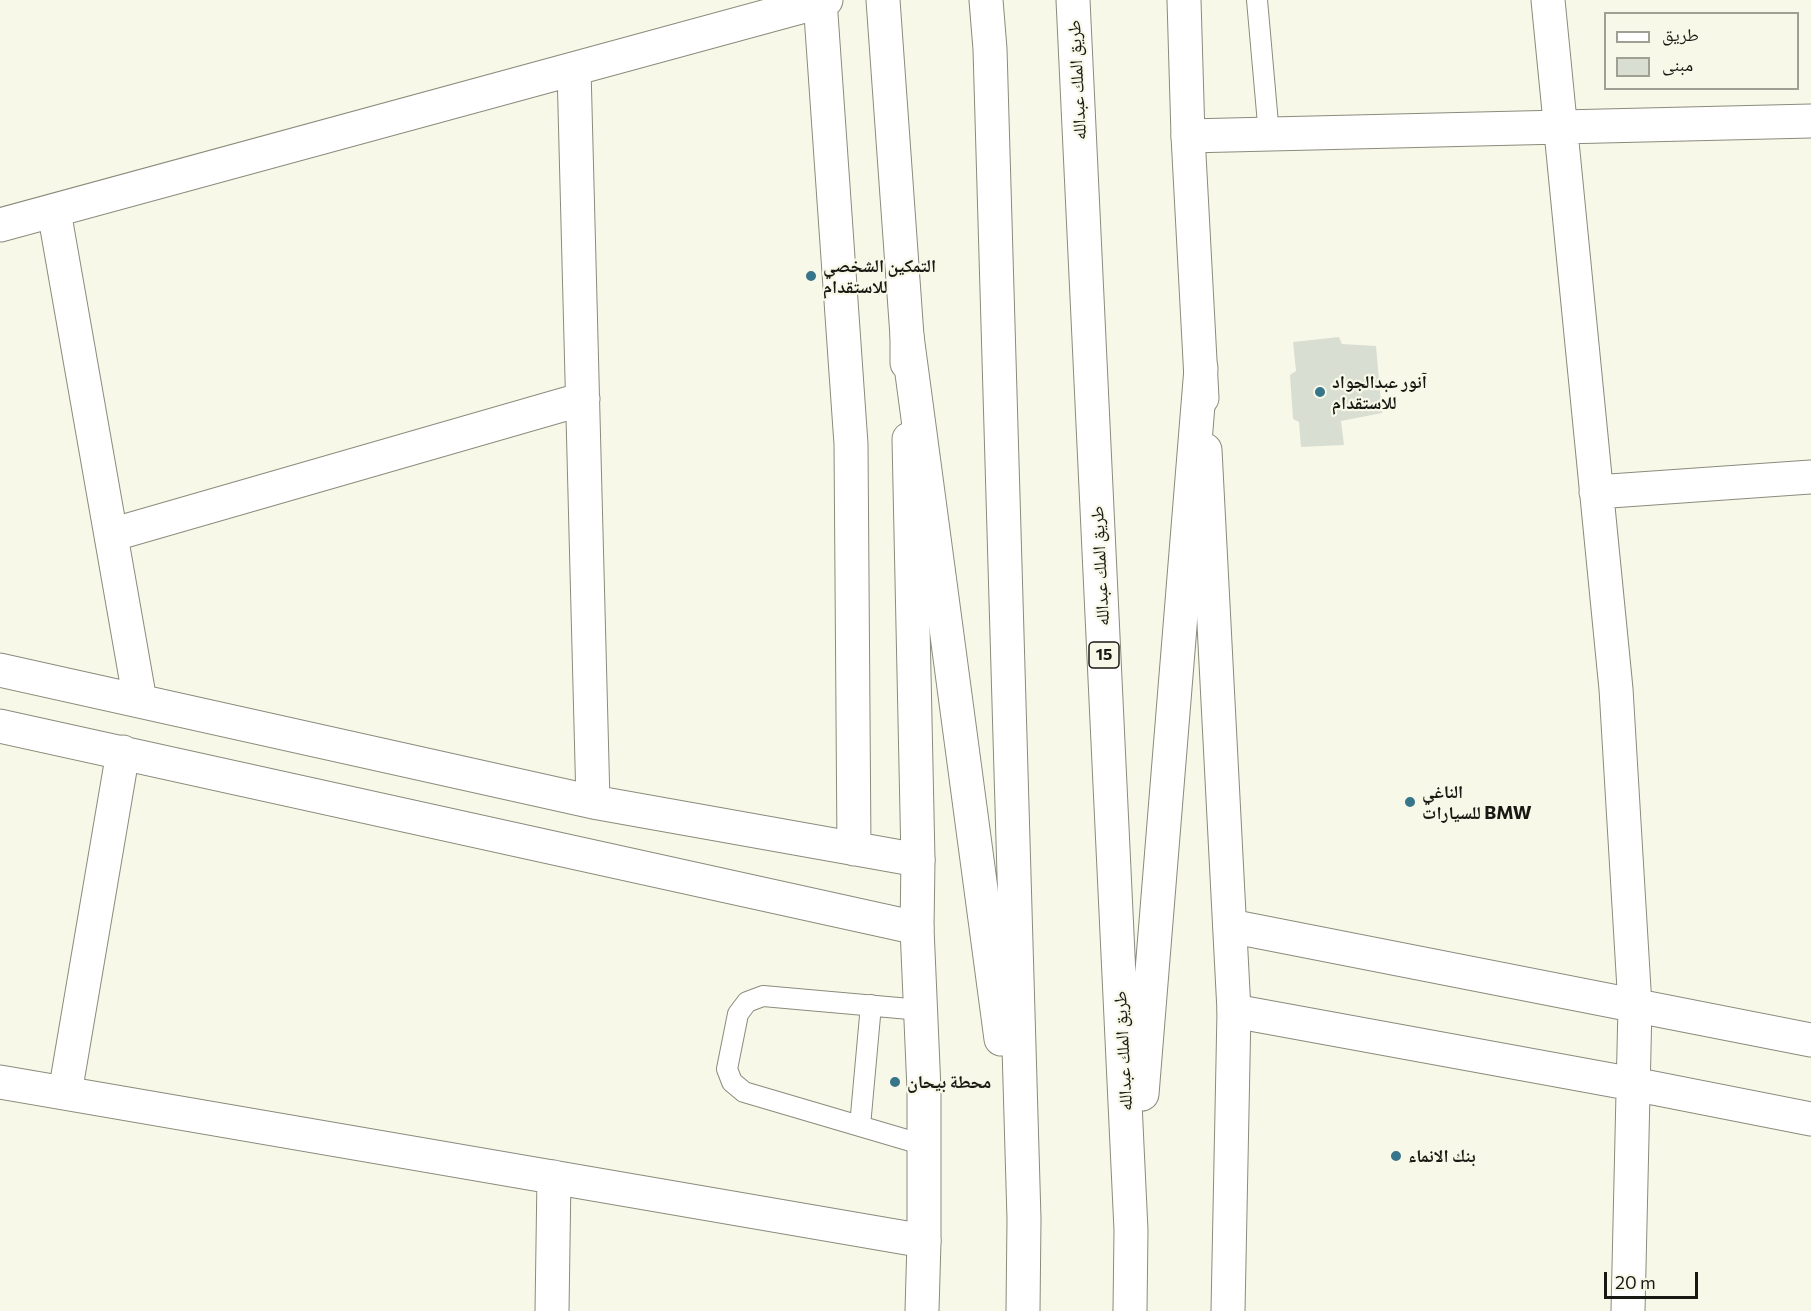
<!DOCTYPE html>
<meta charset="utf-8">
<style>
body{margin:0}
#map{position:relative;width:1811px;height:1311px;overflow:hidden;background:#f8f8e8;font-family:Commissioner,"Noto Naskh Arabic",sans-serif}
canvas{display:block}
.legend{position:absolute;left:1604px;top:12px;width:195px;height:78px;box-sizing:border-box;background:#f8f8e8;border:2px solid #9f9f93;margin:0;padding:8px 10px;list-style:none;font-size:18px;color:#191914}
.legend li{display:flex;align-items:center;gap:12px;height:30px}
.legend b{width:30px;border:2px solid #9f9f93}
.scale{position:absolute;left:1604px;top:1272px;width:94px;height:27px;box-sizing:border-box;border:3px solid #191914;border-top:0;padding-left:8px;font-size:18px;line-height:21px;white-space:nowrap;color:#191914;-webkit-text-stroke:4px #f8f8e8;paint-order:stroke}
</style>
<div id="map">
<canvas width="1811" height="1311"></canvas>
<ul class="legend">
<li><b style="height:8px;background:#fff"></b>طريق</li>
<li><b style="height:16px;background:#d8dfd2"></b>مبنى</li>
</ul>
<div class="scale">20 m</div>
</div>
<script>
const ctx = document.querySelector('canvas').getContext('2d');
ctx.lineJoin = 'round';
function fillPath(path, color) { ctx.fillStyle = color; ctx.fill(path, 'evenodd'); }
const shape = rows => new Path2D(rows.map(r => 'M' + r).join(''));
function stroke(path, color, width, dash) { ctx.strokeStyle = color; ctx.lineWidth = width; ctx.lineCap = dash ? 'butt' : 'round'; ctx.setLineDash(dash || []); ctx.stroke(path); }
function label(font, color, halo, rows, align = 'center') {
  ctx.font = font + ' Commissioner,"Noto Naskh Arabic",sans-serif'; ctx.lineWidth = 4.5; ctx.setLineDash([]); ctx.textBaseline = 'middle'; ctx.strokeStyle = halo; ctx.fillStyle = color; for (const [text, x, y, turn = 0] of rows) {
    ctx.save(); ctx.translate(x, y); ctx.rotate((+turn || 0) * Math.PI / 180); ctx.textAlign = isNaN(turn) ? turn : align; if (halo) ctx.strokeText(text, 0, 0); ctx.fillText(text, 0, 0); ctx.restore();
  }
}
const building = shape([
 [1339,337,1342,344,1376,346,1382,413,1341,421,1344,445,1301,447,1299,422,1293,419,1290,375,1296,371,1293,342]
]);
const service = shape([
 [1257,0,1269,135],
 [921,1010,763,996,747,1002,738,1014,727,1069,732,1082,744,1092,924,1145],
 [860,1126,871,1005]
]);
const minor = shape([
 [820,0,851,444,854,849],
 [1548,0,1616,689,1635,1006,1628,1311],
 [574,69,593,802],
 [1188,136,1811,121],
 [54,211,140,701],
 [0,225,826,0],
 [1596,492,1811,477],
 [111,535,583,399],
 [0,670,593,802,918,860],
 [0,726,917,928],
 [1230,926,1811,1040],
 [1234,1011,1633,1084,1811,1119],
 [0,1082,924,1241],
 [65,1093,123,752],
 [552,1311,554,1177]
]);
const tertiary = shape([
 [1184,0,1188,136,1202,398],
 [1205,450,1234,1011,1228,1311]
]);
const secondary = shape([
 [883,0,907,336,907,363],
 [909,439,918,860,917,928,924,1090,924,1241,922,1311]
]);
const motorway = shape([
 [986,0,990,49,1024,1219,1023,1311],
 [1073,0,1131,1230,1130,1311],
 [907,336,1001,1039],
 [1142,1094,1201,368]
]);
const markers = [
 [811,276,6,"#36758a"],
 [1320,392,6,"#36758a"],
 [1410,802,6,"#36758a"],
 [895,1082,6,"#36758a"],
 [1396,1156,6,"#36758a"]
];
const shields = [
 [1104,655,30]
];
const shieldNames = [
 ["15",1104,655]
];
const streetNames = [
 ["طريق الملك عبدالله",1077,80,-93],
 ["طريق الملك عبدالله",1100,566,-93],
 ["طريق الملك عبدالله",1123,1051,-93]
];
const poiNames = [
 ["التمكين الشخصي",823,266],
 ["للاستقدام",823,287],
 ["آنور عبدالجواد",1332,382],
 ["للاستقدام",1332,403],
 ["الناغي",1422,792],
 ["للسيارات BMW",1422,813],
 ["محطة بيحان",907,1082],
 ["بنك الانماء",1408,1156]
];
fillPath(building, '#d8dfd2');
stroke(service, '#8b8b7d', 22);
stroke(minor, '#8b8b7d', 35);
stroke(tertiary, '#8b8b7d', 35);
stroke(secondary, '#8b8b7d', 35);
stroke(motorway, '#8b8b7d', 35);
stroke(service, '#fff', 20);
stroke(minor, '#fff', 33);
stroke(tertiary, '#fff', 33);
stroke(secondary, '#fff', 33);
stroke(motorway, '#fff', 33);
for (const [x, y, r, color] of markers) { const dot = new Path2D(); dot.arc(x, y, r, 0, 2 * Math.PI); ctx.fillStyle = color; ctx.fill(dot); stroke(dot, '#f8f8e8', 2); }
for (const [x, y, w] of shields) { const box = new Path2D(); box.roundRect(x - w / 2, y - 13, w, 26, 4.5); ctx.fillStyle = '#f8f8e8'; ctx.fill(box); stroke(box, '#191914', 1.5); }
label('bold 16px', '#191914', null, shieldNames);
label('18px', '#191914', '#f8f8e8', streetNames);
label('bold 18px', '#191914', '#f8f8e8', poiNames, 'left');
</script>
